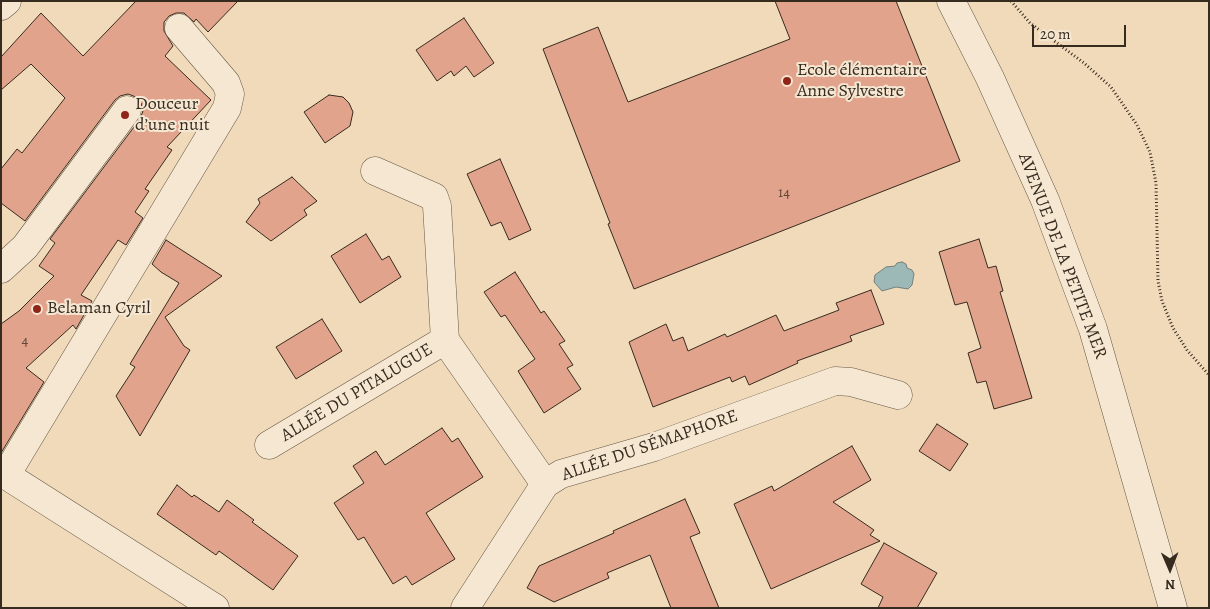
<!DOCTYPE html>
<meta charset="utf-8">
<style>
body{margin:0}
#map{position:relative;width:1210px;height:609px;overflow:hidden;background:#f1daba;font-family:Alegreya,serif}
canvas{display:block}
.frame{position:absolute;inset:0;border:2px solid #362b1f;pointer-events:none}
.north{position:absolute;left:1145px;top:544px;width:50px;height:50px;-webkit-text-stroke:4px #f6e7d2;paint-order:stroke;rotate:179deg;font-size:14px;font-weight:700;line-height:20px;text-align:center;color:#362b1f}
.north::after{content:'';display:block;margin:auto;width:18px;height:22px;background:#362b1f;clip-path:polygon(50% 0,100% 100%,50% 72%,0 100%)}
.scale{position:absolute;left:1032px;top:25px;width:94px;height:22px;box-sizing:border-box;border:2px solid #362b1f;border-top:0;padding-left:6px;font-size:15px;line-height:18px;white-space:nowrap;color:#362b1f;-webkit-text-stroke:4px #f6e7d2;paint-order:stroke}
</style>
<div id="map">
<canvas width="1210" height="609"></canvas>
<div class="frame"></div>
<div class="north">N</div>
<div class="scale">20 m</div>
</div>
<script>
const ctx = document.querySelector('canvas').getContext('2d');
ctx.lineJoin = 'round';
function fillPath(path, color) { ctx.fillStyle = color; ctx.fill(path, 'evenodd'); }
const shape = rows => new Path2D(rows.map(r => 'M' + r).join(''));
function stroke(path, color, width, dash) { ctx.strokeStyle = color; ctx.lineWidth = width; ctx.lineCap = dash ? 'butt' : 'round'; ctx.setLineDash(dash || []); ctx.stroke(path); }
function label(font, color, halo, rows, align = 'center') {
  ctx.font = font + ' Alegreya,serif'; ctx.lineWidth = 4; ctx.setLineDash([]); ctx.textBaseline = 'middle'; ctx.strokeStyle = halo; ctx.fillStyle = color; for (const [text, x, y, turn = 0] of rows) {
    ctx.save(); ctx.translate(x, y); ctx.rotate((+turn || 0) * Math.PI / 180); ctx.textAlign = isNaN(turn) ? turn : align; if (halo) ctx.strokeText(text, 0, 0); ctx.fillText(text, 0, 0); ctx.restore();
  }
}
const water = shape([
 [902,262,906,264,907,268,912,270,914,274,912,285,908,289,896,287,882,291,874,282,875,275,886,267,895,266,897,263,902,262]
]);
const building = shape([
 [136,1,238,1,208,32,196,19,194,22,184,13,176,13,169,16,164,22,164,31,173,46,165,56,211,100,167,147,172,150,145,189,149,191,135,212,143,218,126,245,118,240,81,295,92,301,76,329,73,325,26,368,44,382,1,453,1,324,19,311,54,276,39,266,55,243,50,239,140,119,143,111,141,103,136,97,128,94,120,96,115,100,25,221,1,203,1,169,17,149,22,153,65,98,31,64,1,90,1,57,41,13,83,56,136,1],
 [775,1,896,1,960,161,634,289,608,224,610,223,543,49,598,27,628,102,790,39,775,1],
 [464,18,494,63,474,77,466,66,454,76,451,71,437,81,416,50,464,18],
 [329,95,343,97,349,103,353,112,350,126,325,143,304,112,329,95],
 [500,159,531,230,509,240,501,222,491,226,467,174,500,159],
 [292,177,317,201,304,210,307,215,271,241,246,222,260,203,258,199,292,177],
 [366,234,382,260,389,256,401,277,360,303,331,256,366,234],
 [979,239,988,268,996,266,1003,291,1000,292,1032,398,994,409,986,381,977,383,968,353,981,348,967,302,955,305,939,252,979,239],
 [166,240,222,276,165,317,184,346,190,350,140,436,116,396,135,367,130,364,179,283,161,272,152,264,166,240],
 [515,272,541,313,544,311,565,341,559,344,573,365,567,368,581,389,544,413,518,371,535,359,505,315,501,317,484,292,515,272],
 [871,290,884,324,850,336,852,341,797,361,798,363,749,385,745,376,732,382,730,377,653,407,629,342,666,324,673,341,683,337,688,351,725,334,727,337,776,315,784,331,839,310,836,303,871,290],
 [322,319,342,351,296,379,276,347,322,319],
 [937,424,968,444,950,471,919,451,937,424],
 [442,428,452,442,458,438,483,477,426,513,455,559,412,585,406,576,393,584,364,537,358,540,334,503,364,483,353,466,376,451,385,465,442,428],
 [852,446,871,480,833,502,874,530,870,535,880,541,771,589,734,504,772,486,774,491,852,446],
 [177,485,192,497,194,495,219,512,227,500,254,520,252,522,298,556,273,590,219,551,216,555,157,514,177,485],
 [685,499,700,533,690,537,719,608,671,608,650,555,607,573,609,578,554,602,527,588,539,566,614,533,613,531,685,499],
 [884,543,937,573,917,608,878,608,883,597,861,584,884,543]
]);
const path = shape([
 [1011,1,1030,23,1084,63,1111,87,1137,125,1150,152,1156,183,1158,281,1162,301,1173,328,1187,350,1209,375]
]);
const minor = shape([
 [951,1,990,78,1045,200,1093,329,1173,608],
 [1,6,7,1],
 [375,171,434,197,437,206,445,340,545,484],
 [1,269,25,247,127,110],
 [269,445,445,340],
 [1,472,215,608],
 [6,475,227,108,230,94,226,83,179,28],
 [465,608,545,484,561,474,654,447,835,381,851,382,898,395]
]);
const markers = [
 [787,81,5,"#8f2418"],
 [125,115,5,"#8f2418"],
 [37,309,5,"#8f2418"]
];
const numberNames = [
 ["14",784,193],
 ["4",25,341]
];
const poiNames = [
 ["Ecole élémentaire",797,71],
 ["Anne Sylvestre",797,92],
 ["Douceur",135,105],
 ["d’une nuit",135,126],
 ["Belaman Cyril",47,309]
];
const streetNames = [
 ["AVENUE DE LA PETITE MER",1062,256,69],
 ["ALLÉE DU PITALUGUE",357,393,-31],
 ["ALLÉE DU SÉMAPHORE",650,446,-19]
];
fillPath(water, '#9cb9b8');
stroke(water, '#73807b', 1);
fillPath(building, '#e1a38b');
stroke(building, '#362b1f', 1);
stroke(minor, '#655746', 29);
stroke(path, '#362b1f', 3, [1, 2.5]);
stroke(minor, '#f6e7d2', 28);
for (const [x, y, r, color] of markers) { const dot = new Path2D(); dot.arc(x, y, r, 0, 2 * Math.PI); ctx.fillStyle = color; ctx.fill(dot); stroke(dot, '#f6e7d2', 2); }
label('15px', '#61493a', null, numberNames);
label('18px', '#362b1f', '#f6e7d2', poiNames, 'left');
label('18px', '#362b1f', '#f6e7d2', streetNames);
</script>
